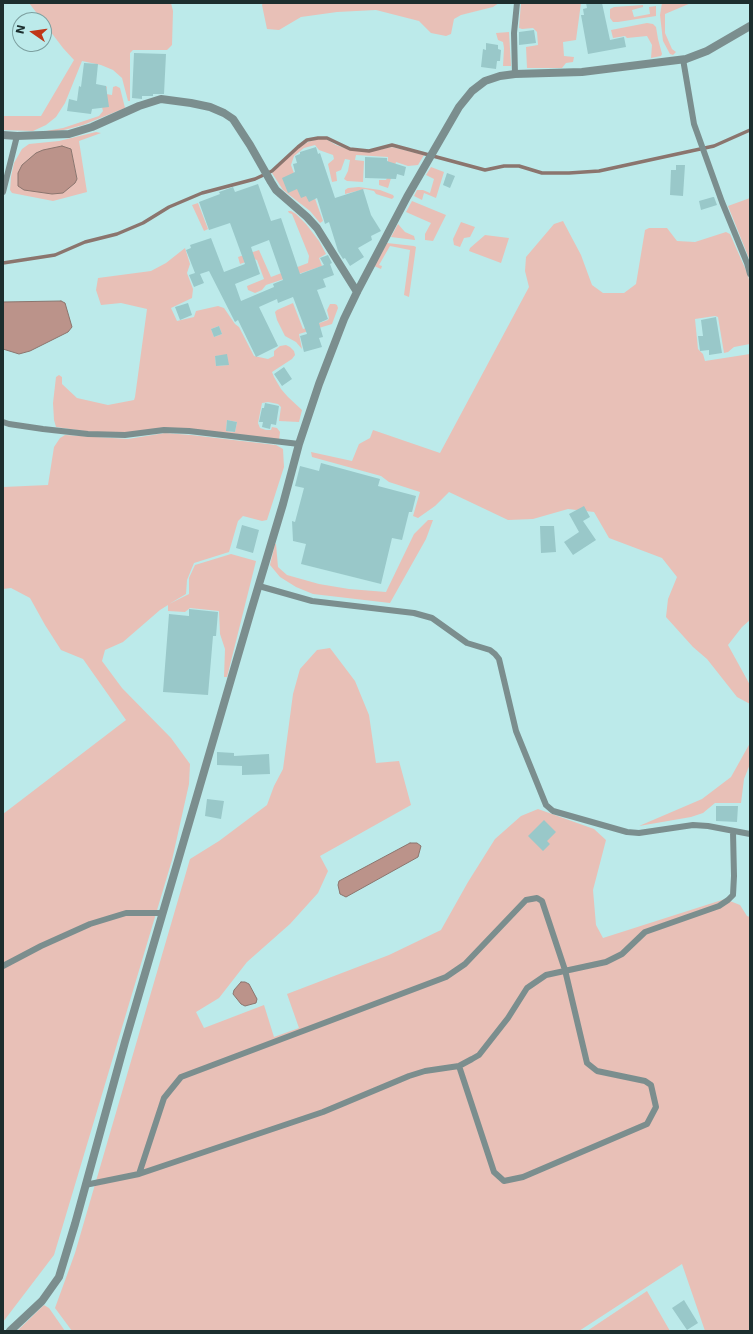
<!DOCTYPE html>
<style>
body{margin:0}
#map{position:relative;width:753px;height:1334px;overflow:hidden;background:#bceaea;font-family:"DejaVu Sans",sans-serif}
canvas{display:block}
.frame{position:absolute;inset:0;border:4px solid #1c2e2e;pointer-events:none}
.north{position:absolute;left:12px;top:12px;width:40px;height:40px;box-sizing:border-box;background:#bceaea;border:1px solid #7c9f9f;border-radius:50%;rotate:283deg;font-size:11px;font-weight:700;line-height:16px;text-align:center;color:#1c2e2e}
.north::after{content:'';display:block;margin:auto;width:14px;height:18px;background:#c03618;clip-path:polygon(50% 0,100% 100%,50% 72%,0 100%)}
</style>
<div id="map">
<canvas width="753" height="1334"></canvas>
<div class="frame"></div>
<div class="north">N</div>
</div>
<script>
const ctx = document.querySelector('canvas').getContext('2d');
ctx.lineJoin = 'round';
function fillPath(path, color) { ctx.fillStyle = color; ctx.fill(path, 'evenodd'); }
const shape = rows => new Path2D(rows.map(r => 'M' + r).join(''));
function stroke(path, color, width, dash) { ctx.strokeStyle = color; ctx.lineWidth = width; ctx.lineCap = dash ? 'butt' : 'round'; ctx.setLineDash(dash || []); ctx.stroke(path); }
const green = shape([
 [29,3,171,3,173,11,172,45,167,50,133,50,130,53,130,101,128,101,122,78,113,70,101,65,82,61,65,103,56,117,46,125,33,131,3,130,3,116,41,116,74,60,63,48,44,23,44,20,42,20],
 [263,3,499,3,493,7,461,15,454,19,451,34,446,36,431,33,419,21,376,10,337,12,301,17,279,30,267,29,262,5],
 [521,3,581,3,576,40,563,42,564,56,574,57,573,62,566,63,562,68,527,68,526,47,538,45,537,32,533,28,522,29,519,28],
 [662,3,691,3,665,14,665,33,672,49,676,52,673,55,670,54,663,41,660,15],
 [643,5,643,7,632,10,634,17,650,14,649,7,656,6,656,16,618,22,613,22,610,18,610,9,614,7],
 [647,23,653,24,656,27,658,39,662,54,661,56,651,58,652,45,647,36,627,38,625,36,613,38,611,30],
 [509,32,511,66,503,66,504,48,503,42,498,40,496,33],
 [107,86,106,94,112,95,113,87,116,86,120,88,125,108,83,125,64,130,48,132,46,131,63,128,99,116,103,111,101,103,104,89],
 [96,132,101,133,79,141,87,192,53,201,12,193,10,190,11,177,14,163,22,149,29,144,59,141],
 [71,149,77,179,43,150],
 [318,139,326,139,336,145,350,150,369,152,392,147,424,155,418,165,408,166,396,162,388,188,379,185,379,180,386,180,387,178,388,157,356,155,355,160,364,161,363,182,347,181,344,179,348,171,350,160,345,159,341,170,336,172,337,181,332,182,328,164,334,159,333,155,319,150,315,145,304,148,294,156,291,165,295,176,313,193,323,221,320,223,310,211,283,190,272,173,298,148,308,142],
 [431,167,444,172,436,198,424,193,422,200,414,196,417,190,423,190,430,193,434,179,426,175],
 [359,187,380,190,393,195,394,197,392,199,376,194,374,191,365,189,345,194,345,190,348,188],
 [750,198,750,261,728,206],
 [412,201,446,215,433,241,425,240,425,234,431,223,406,212],
 [198,203,208,229,204,231,192,205],
 [288,211,291,211,296,214,306,224,319,241,326,254,319,258,322,266,266,285,262,290,255,293,248,290,247,286,264,279,257,260,254,259,240,264,238,257,259,250,271,277,308,263,309,256,292,214,289,213],
 [563,221,581,255,592,285,603,293,624,293,636,284,645,230,649,228,667,228,677,241,695,242,726,232,730,234,748,275,750,285,750,344,734,347,728,352,724,353,718,317,715,316,695,319,698,349,703,354,705,361,750,354,750,620,742,627,728,645,750,685,750,704,737,697,707,659,693,647,666,617,668,599,677,577,662,558,609,538,594,512,568,509,533,519,508,520,449,492,435,506,418,518,413,516,420,492,389,482,381,476,312,457,311,452,352,461,359,444,370,438,373,430,440,453,529,287,525,271,526,257,554,224],
 [461,222,475,227,470,237,464,238,460,247,454,245,453,239],
 [398,224,405,232,414,236,415,240,391,237],
 [485,235,509,238,501,263,469,251,470,248],
 [387,243,414,246,416,247,409,297,404,295,410,250,390,246,379,265,382,266,381,269,374,266],
 [185,248,190,264,187,273,193,289,192,298,171,308,177,321,194,317,196,311,218,306,224,308,235,324,239,327,254,356,268,359,274,356,274,351,280,346,286,345,290,347,294,351,295,355,292,359,272,372,274,377,281,389,288,397,302,410,299,422,279,421,281,407,278,404,268,402,262,403,258,423,260,428,266,430,271,430,272,427,277,428,280,432,279,440,224,433,91,432,56,427,54,420,53,403,56,377,59,375,62,377,62,384,77,398,108,405,134,400,135,397,147,309,121,303,101,305,96,290,98,278,151,271,166,263],
 [219,326,222,334,214,337,211,329],
 [227,355,228,365,216,366,215,356],
 [227,420,237,422,235,432,226,431],
 [293,303,303,329,328,320,329,318,327,310,330,304,335,304,337,305,338,308,332,324,299,334,302,349,296,342,285,336,277,320,275,312,277,310],
 [165,433,191,435,276,445,283,449,284,467,267,520,262,521,243,516,238,521,229,552,194,563,187,580,186,594,169,604,189,594,189,578,195,565,231,554,256,561,227,677,224,677,225,649,220,634,219,611,190,608,185,612,168,611,168,605,160,610,123,642,105,650,102,661,122,688,171,738,190,764,189,784,172,860,54,1255,3,1322,3,814,126,720,83,659,61,650,45,625,30,598,11,588,3,589,3,487,48,485,54,447,60,438,65,435,128,439],
 [428,520,433,520,426,539,390,603,313,594,296,587,280,577,270,565,275,544,276,544,278,567,287,575,319,584,349,589,386,592,414,534],
 [330,648,355,681,369,715,376,763,399,761,411,805,320,856,328,871,318,893,290,924,247,962,219,998,196,1012,204,1028,264,1005,274,1037,299,1028,287,994,389,955,441,930,468,882,495,839,521,816,538,809,594,829,606,840,593,890,596,925,603,938,725,899,740,905,747,916,750,917,750,1329,748,1331,705,1331,682,1264,579,1331,72,1331,55,1308,75,1253,190,859,219,841,267,805,274,786,283,769,293,694,300,669,317,650],
 [750,743,750,764,744,779,741,803,715,803,703,813,691,817,639,826,702,799,731,777],
 [647,1291,670,1331,587,1331],
 [44,1305,49,1308,65,1331,17,1331]
]);
const water = shape([
 [62,146,71,149,77,179,75,183,63,193,52,194,24,190,18,186,18,173,22,165,36,153,43,150,62,146],
 [61,301,65,303,72,327,68,332,30,351,19,354,3,349,3,302,61,301],
 [410,843,417,843,421,846,418,857,346,897,340,894,338,885,339,881,410,843],
 [241,982,245,982,249,984,257,999,256,1003,245,1006,241,1004,233,994,234,990,241,982]
]);
const stream = shape([
 [3,263,55,255,85,242,117,234,143,223,169,207,202,193,255,179,272,171,298,147,307,140,318,138,327,138,350,149,369,151,392,145,485,170,504,166,519,166,542,173,569,173,599,171,714,146,750,130]
]);
const building = shape([
 [586,3,602,3,610,40,624,37,626,47,588,54,581,15,584,15,583,9,587,8],
 [534,30,536,43,519,45,519,32],
 [486,43,498,45,498,49,501,50,500,61,497,61,496,69,481,67,483,49,486,50],
 [134,53,166,54,164,94,153,94,153,96,142,96,142,99,132,98],
 [84,63,98,64,96,84,106,86,109,107,92,109,91,114,67,111,69,99,77,101,79,86,81,87],
 [316,147,318,154,320,153,335,198,363,189,371,215,381,231,371,236,372,240,358,248,364,257,350,266,345,258,343,259,338,251,329,222,325,224,317,198,309,202,306,196,301,198,297,189,288,193,282,178,295,172,293,164,297,163,295,156,300,154,300,152],
 [365,157,387,158,387,161,406,167,404,176,397,174,396,179,365,178],
 [676,165,685,165,683,196,670,195,671,170,676,170],
 [447,173,455,176,450,188,443,185],
 [258,184,271,221,281,218,300,274,324,265,320,258,328,255,332,263,330,264,334,275,323,279,326,287,317,290,328,319,319,323,323,337,319,338,322,347,304,352,300,336,307,334,293,297,278,303,277,299,259,307,278,346,256,357,238,320,235,322,209,271,200,274,204,283,194,287,189,275,195,273,186,250,191,248,190,245,211,238,224,272,245,264,230,223,209,230,199,202,220,194,219,192,233,187,235,192],
 [269,240,283,280,273,284,274,287,241,301,235,284,260,274,251,247],
 [713,197,714,197,717,205,701,210,699,201],
 [188,303,192,315,180,320,175,307],
 [716,317,722,353,709,355,709,350,700,351,698,336,703,336,701,320],
 [219,326,222,334,214,337,211,329],
 [227,354,229,365,216,366,215,356],
 [284,367,292,379,282,386,274,374],
 [265,403,279,406,276,425,271,424,270,429,262,427,263,422,259,422,262,408,264,408],
 [227,420,237,422,235,432,226,431],
 [321,463,380,479,378,486,416,496,412,512,409,512,402,540,392,538,381,584,301,564,306,544,293,541,292,521,295,522,304,488,295,486,300,466,319,471],
 [584,506,590,517,583,521,596,540,573,555,564,542,579,532,569,514],
 [242,525,259,530,253,553,236,548],
 [540,526,554,526,556,552,541,553],
 [189,609,218,612,216,636,213,636,208,695,163,692,169,614,189,616],
 [217,752,234,753,234,756,269,754,270,774,242,775,242,766,217,765],
 [207,799,224,801,221,819,205,816],
 [716,806,738,806,737,822,716,821],
 [544,820,556,832,547,841,550,844,543,851,528,836],
 [684,1300,698,1323,687,1330,672,1308]
]);
const service = shape([
 [683,59,694,124,722,202,747,263,750,274],
 [515,74,514,33,517,3],
 [3,192,17,136],
 [3,422,9,424,43,429,88,434,125,435,164,430,189,431,299,444],
 [259,586,312,601,414,613,432,618,467,643,490,650,495,654,499,659,516,731,546,805,553,811,627,832,639,833,693,825,708,826,750,834],
 [3,966,41,946,90,924,126,913,163,913],
 [139,1174,164,1098,181,1077,446,977,465,964,526,900,537,898,542,901,565,970,587,1063,597,1071,645,1081,651,1085,656,1107,647,1124,523,1177,504,1181,494,1172,459,1066],
 [85,1185,139,1174,323,1112,409,1076,425,1071,459,1066,472,1059,479,1055,508,1018,527,988,546,975,606,962,622,954,645,932,719,906,728,900,733,895,734,876,733,832]
]);
const minor = shape([
 [3,135,17,136,69,134,92,127,139,106,161,99,191,103,210,107,224,113,233,119,250,145,271,182,276,190,307,217,317,228,357,292],
 [10,1331,42,1301,59,1277,75,1224,125,1042,251,611,283,504,299,444,319,384,344,319,357,292,407,197,459,107,472,91,485,81,500,76,515,74,582,72,686,59,707,51,750,26]
]);
fillPath(green, '#e8c0b7');
fillPath(water, '#bb938a');
stroke(water, '#8b756e', 1);
stroke(stream, '#8b756e', 3.5);
fillPath(building, '#99c8c9');
stroke(service, '#7b8e8e', 6);
stroke(minor, '#7b8e8e', 8);
</script>
